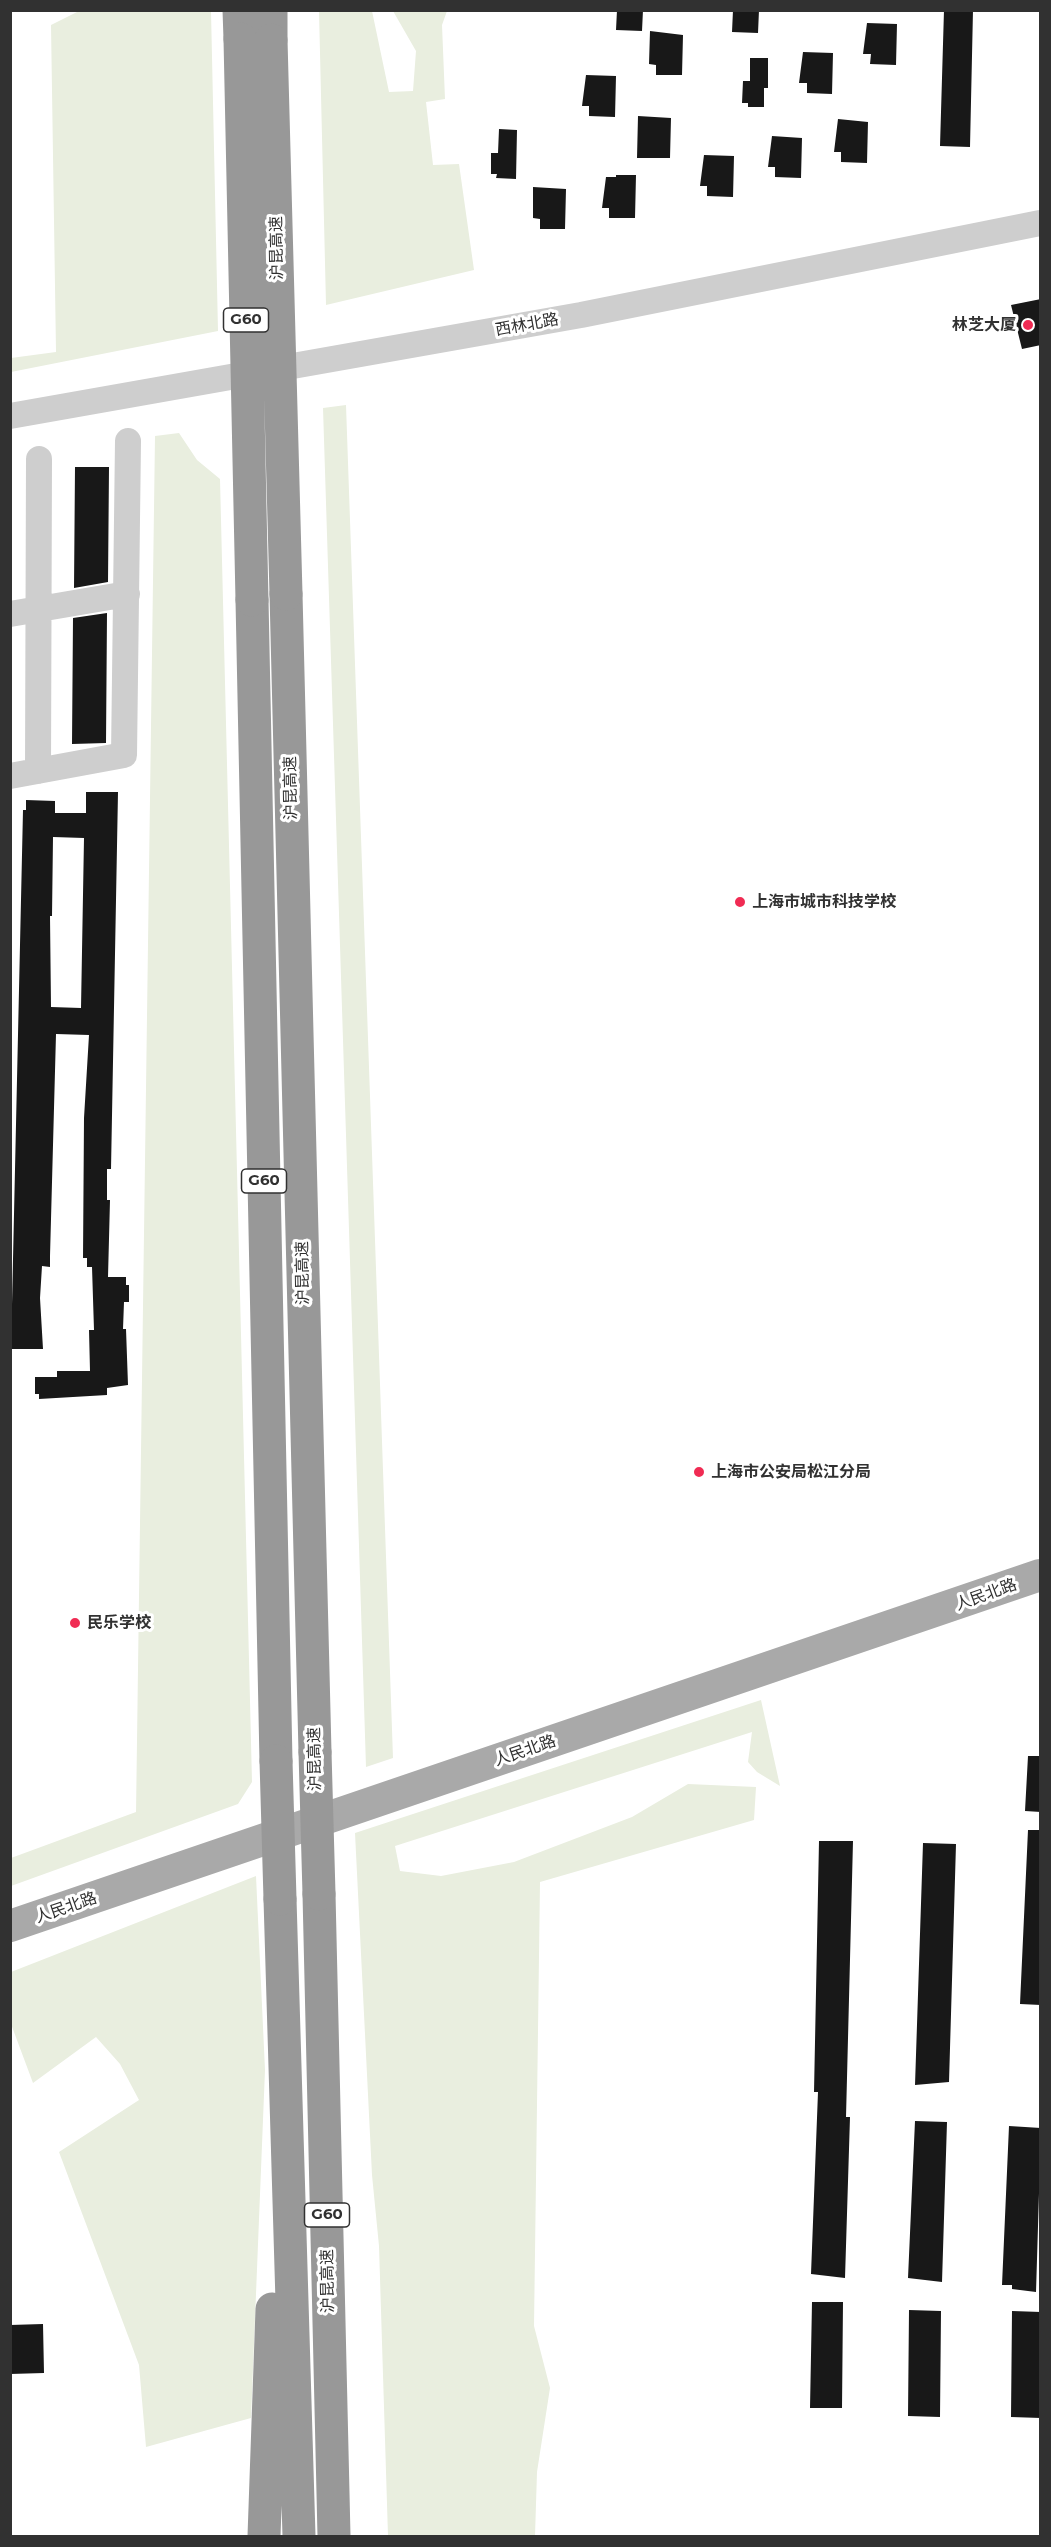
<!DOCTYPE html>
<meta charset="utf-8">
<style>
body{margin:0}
#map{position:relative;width:1051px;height:2547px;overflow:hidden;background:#fff;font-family:Montserrat,sans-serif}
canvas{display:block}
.frame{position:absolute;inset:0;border:12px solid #313131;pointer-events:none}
</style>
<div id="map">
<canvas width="1051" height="2547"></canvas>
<div class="frame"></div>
</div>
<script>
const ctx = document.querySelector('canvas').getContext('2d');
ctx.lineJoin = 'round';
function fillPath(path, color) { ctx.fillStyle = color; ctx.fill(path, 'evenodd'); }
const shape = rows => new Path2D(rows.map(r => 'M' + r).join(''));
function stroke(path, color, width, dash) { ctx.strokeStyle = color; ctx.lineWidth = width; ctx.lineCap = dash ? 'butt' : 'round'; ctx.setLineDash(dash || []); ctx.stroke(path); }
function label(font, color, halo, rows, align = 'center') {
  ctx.font = font + ' Montserrat,"Noto Sans SC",sans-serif'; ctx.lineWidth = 6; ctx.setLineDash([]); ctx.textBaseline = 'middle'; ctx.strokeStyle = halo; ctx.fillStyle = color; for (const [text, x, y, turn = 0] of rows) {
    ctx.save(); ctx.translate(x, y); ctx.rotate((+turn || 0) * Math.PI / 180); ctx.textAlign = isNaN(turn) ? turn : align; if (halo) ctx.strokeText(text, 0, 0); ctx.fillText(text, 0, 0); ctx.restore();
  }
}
const green = shape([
 [79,11,211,11,218,331,11,372,11,358,56,352,51,25],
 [319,11,372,11,389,92,413,91,416,51,393,11,447,11,442,25,445,99,426,102,433,165,459,164,474,270,326,305],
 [346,405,393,1758,366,1767,323,408],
 [179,433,197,460,220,479,252,1782,238,1804,11,1886,11,1858,136,1812,155,436],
 [761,1700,780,1786,757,1772,748,1762,752,1732,395,1846,400,1871,441,1876,514,1862,632,1817,688,1784,756,1787,754,1820,540,1882,534,2326,550,2388,537,2472,535,2536,388,2536,379,2246,372,2175,355,1833],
 [256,1876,265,2070,251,2418,146,2447,139,2365,59,2152,139,2100,120,2064,96,2037,33,2083,11,2024,11,1972]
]);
const building = shape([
 [617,10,643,10,642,31,616,30],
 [733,10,759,10,758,33,732,32],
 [944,10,973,10,970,147,940,146],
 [867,23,897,24,896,65,870,64,871,54,863,54],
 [650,31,683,35,682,75,656,75,656,65,649,64],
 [803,52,833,53,832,94,807,93,807,83,799,83],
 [750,58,768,58,768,88,764,88,764,107,748,107,748,103,742,103,743,81,750,81],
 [586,75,616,76,615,117,589,116,589,106,582,106],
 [638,116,671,118,670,158,637,158],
 [838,119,868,122,867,163,841,162,841,152,834,152],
 [499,129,517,130,516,179,496,178,497,174,491,174,491,153,498,153],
 [772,136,802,138,801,178,775,177,775,167,768,167],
 [704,155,734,156,733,197,707,196,707,186,700,186],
 [616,175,636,175,635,218,609,218,609,208,602,208,606,177,616,177],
 [533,187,566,189,565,229,540,229,540,219,533,218],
 [1041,299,1041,345,1022,349,1011,305],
 [75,467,109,467,108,582,74,588],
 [107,613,106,743,72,744,73,618],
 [86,792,118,792,111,1169,107,1169,107,1200,110,1200,108,1277,126,1277,126,1285,129,1285,129,1302,124,1302,123,1329,126,1329,128,1385,107,1388,107,1395,39,1399,39,1394,35,1394,35,1377,57,1377,57,1371,90,1371,89,1330,94,1330,92,1267,87,1267,87,1258,83,1258,84,1118,89,1035,56,1034,50,1256,50,1267,42,1266,40,1298,43,1349,11,1349,23,810,26,810,26,800,55,801,55,813,86,813],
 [53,837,84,838,81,1008,51,1007,50,916,52,916],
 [1028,1756,1041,1756,1041,1812,1025,1811],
 [1028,1830,1041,1830,1041,2005,1020,2004],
 [819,1841,853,1841,846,2117,850,2117,845,2278,811,2274,818,2092,814,2092],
 [923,1843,956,1844,949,2082,915,2085],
 [915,2121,947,2122,942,2282,908,2278],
 [1009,2126,1041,2128,1036,2292,1012,2289,1012,2285,1002,2285],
 [812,2302,843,2302,842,2408,810,2408],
 [909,2310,941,2311,940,2417,908,2416],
 [1012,2311,1041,2312,1041,2418,1011,2417],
 [43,2324,44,2373,10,2374,10,2325]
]);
const minor = shape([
 [10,416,581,315,1040,223],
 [10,614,127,594],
 [38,771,39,459],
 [10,776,124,755,128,441]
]);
const major = shape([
 [10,1926,1040,1575]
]);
const highway = shape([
 [239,10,240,39],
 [271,10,271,40],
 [286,594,315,1752],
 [252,600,276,1761],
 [319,1894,334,2536],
 [280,1899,299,2536],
 [264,2536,272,2309]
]);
const highwayBridge = shape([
 [240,39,252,600],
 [271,40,286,594],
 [315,1752,319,1894],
 [276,1761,280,1899]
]);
const markers = [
 [1028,325,6,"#f02b53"],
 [740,902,6,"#f02b53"],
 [699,1472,6,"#f02b53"],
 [75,1623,6,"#f02b53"]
];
const shields = [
 [246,320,45],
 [264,1181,45],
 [327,2215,45]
];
const shieldNames = [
 ["G60",246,320],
 ["G60",264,1181],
 ["G60",327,2215]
];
const streetNames = [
 ["沪昆高速",277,248,-91],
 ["西林北路",527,325,-10],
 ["沪昆高速",291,788,-91],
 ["沪昆高速",303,1273,-91],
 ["人民北路",986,1595,-20],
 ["人民北路",525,1751,-19],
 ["沪昆高速",315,1759,-91],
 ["人民北路",66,1908,-19],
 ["沪昆高速",328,2281,-91]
];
const poiNames = [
 ["林芝大厦",1016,325,"right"],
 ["上海市城市科技学校",752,902],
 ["上海市公安局松江分局",711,1472],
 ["民乐学校",87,1623]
];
fillPath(green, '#e9eedf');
fillPath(building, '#181818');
stroke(minor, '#cecece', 26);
stroke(major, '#a9a9a9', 32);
stroke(highway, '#989898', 33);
stroke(highwayBridge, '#989898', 33);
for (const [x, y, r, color] of markers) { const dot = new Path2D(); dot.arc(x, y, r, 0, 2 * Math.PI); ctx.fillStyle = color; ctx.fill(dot); stroke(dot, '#fff', 2); }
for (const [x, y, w] of shields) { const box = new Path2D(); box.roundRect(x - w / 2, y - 12, w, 24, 4.5); ctx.fillStyle = '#fff'; ctx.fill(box); stroke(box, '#313131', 1.5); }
label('bold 15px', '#313131', null, shieldNames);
label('16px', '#313131', '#fff', streetNames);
label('bold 16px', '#313131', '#fff', poiNames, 'left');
</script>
